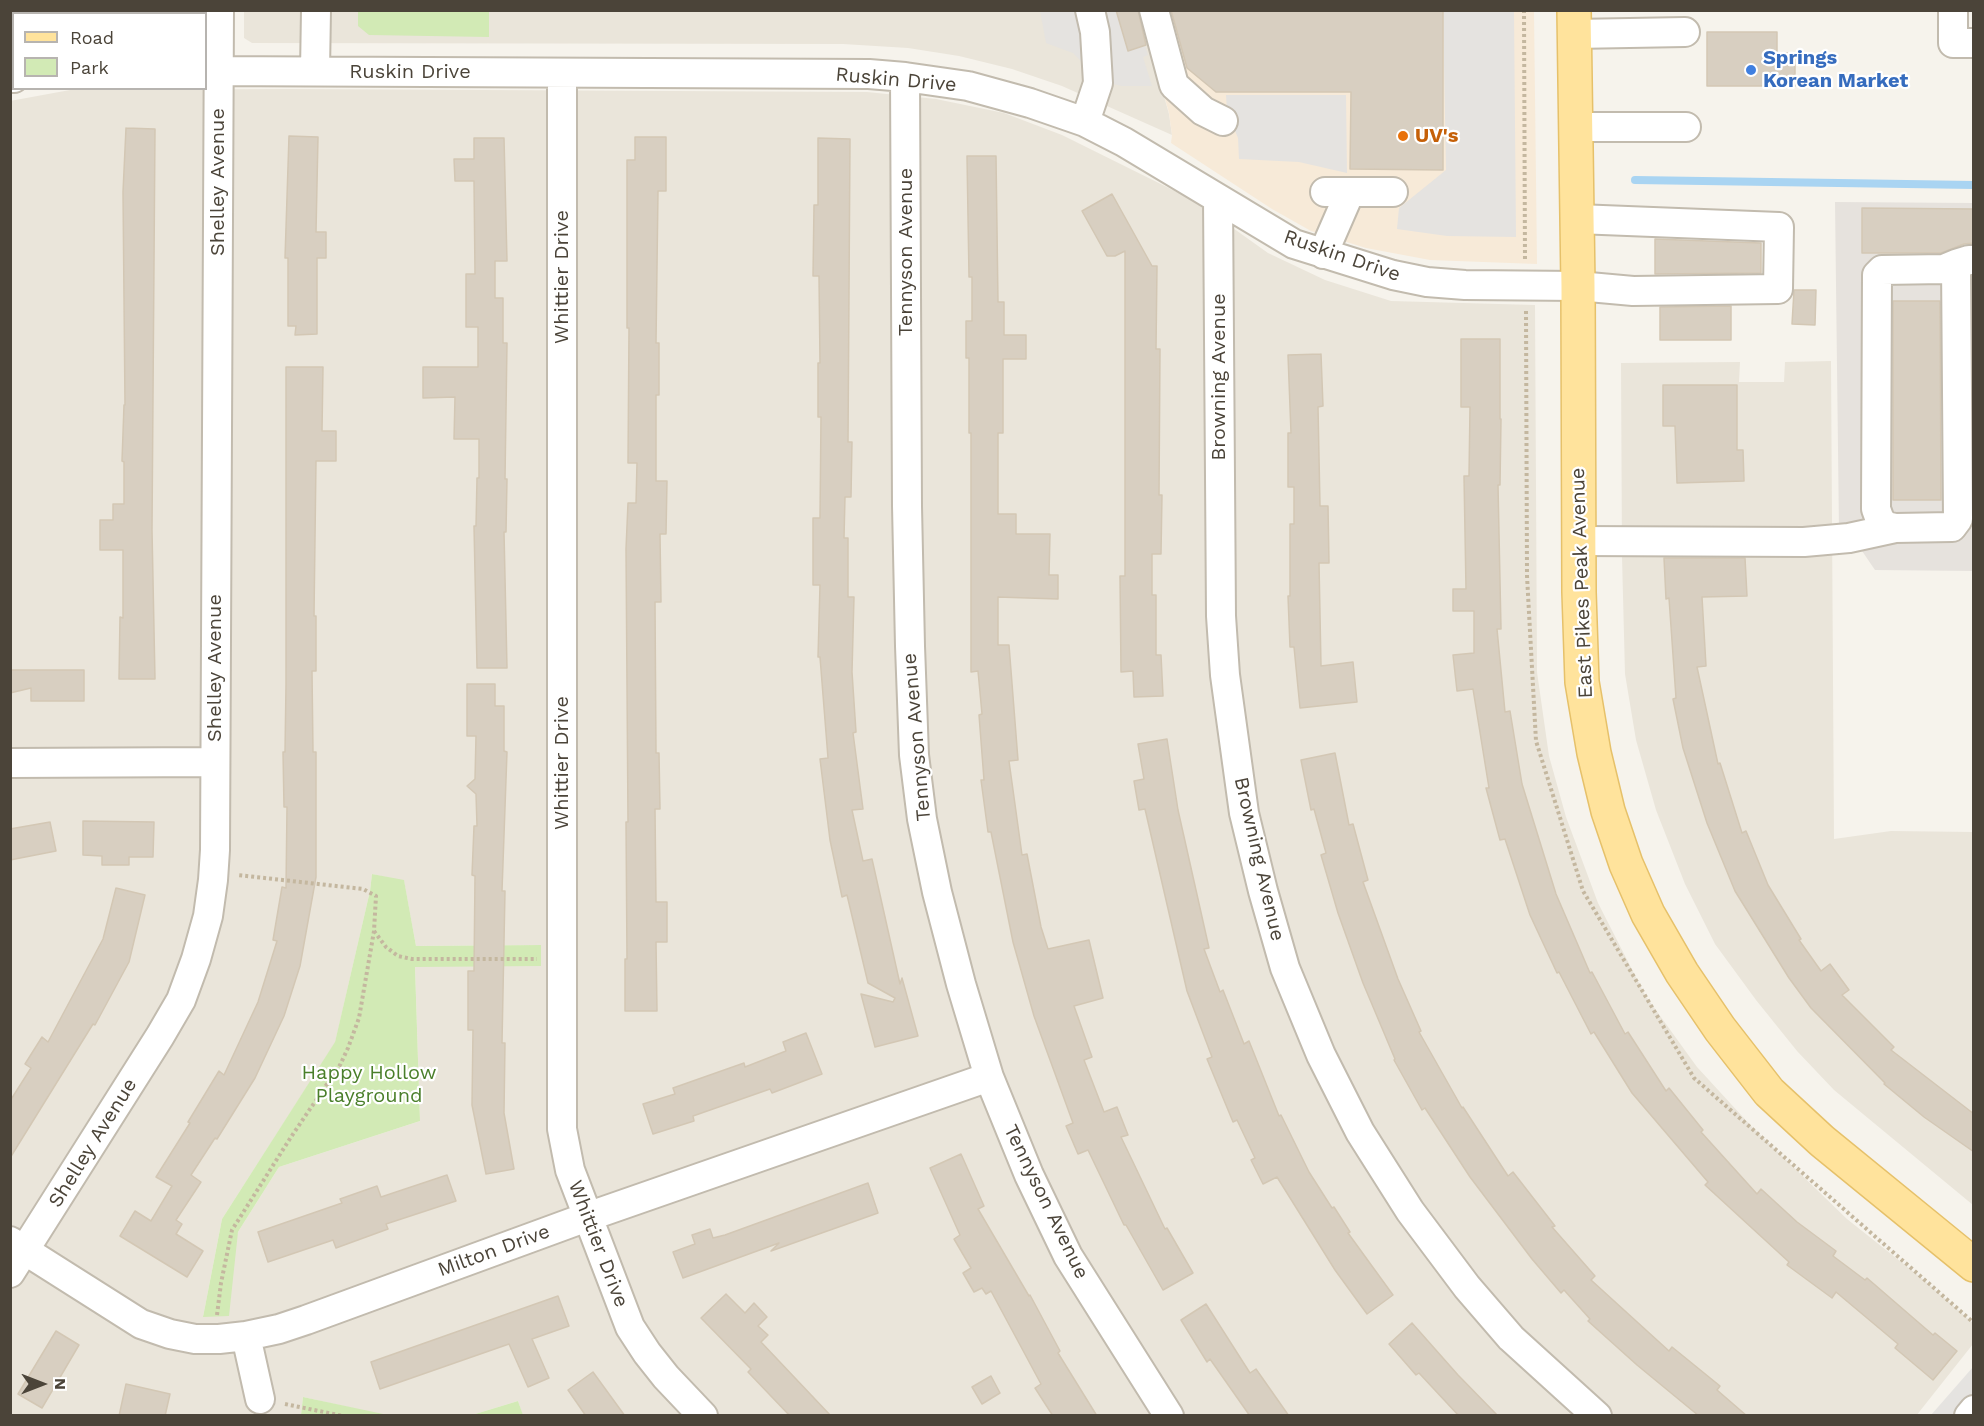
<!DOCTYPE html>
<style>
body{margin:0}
#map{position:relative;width:1984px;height:1426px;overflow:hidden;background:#f6f3ec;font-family:"Work Sans",sans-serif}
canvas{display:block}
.frame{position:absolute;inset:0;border:12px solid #4b4439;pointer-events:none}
.legend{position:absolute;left:12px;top:12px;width:195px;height:78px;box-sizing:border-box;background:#fff;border:2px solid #b7b4b0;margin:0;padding:8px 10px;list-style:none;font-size:18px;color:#4b4439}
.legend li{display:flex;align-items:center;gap:12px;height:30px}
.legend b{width:30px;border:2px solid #b7b4b0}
.north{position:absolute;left:12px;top:1354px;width:60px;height:60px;-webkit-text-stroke:4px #fff;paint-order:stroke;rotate:90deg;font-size:16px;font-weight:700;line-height:24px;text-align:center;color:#4b4439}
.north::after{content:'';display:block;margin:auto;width:21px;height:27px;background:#4b4439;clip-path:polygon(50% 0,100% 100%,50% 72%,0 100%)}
</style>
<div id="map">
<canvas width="1984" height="1426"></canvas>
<div class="frame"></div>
<ul class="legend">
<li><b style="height:8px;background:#ffe39c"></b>Road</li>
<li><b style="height:16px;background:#d2eab5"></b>Park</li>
</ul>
<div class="north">N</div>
</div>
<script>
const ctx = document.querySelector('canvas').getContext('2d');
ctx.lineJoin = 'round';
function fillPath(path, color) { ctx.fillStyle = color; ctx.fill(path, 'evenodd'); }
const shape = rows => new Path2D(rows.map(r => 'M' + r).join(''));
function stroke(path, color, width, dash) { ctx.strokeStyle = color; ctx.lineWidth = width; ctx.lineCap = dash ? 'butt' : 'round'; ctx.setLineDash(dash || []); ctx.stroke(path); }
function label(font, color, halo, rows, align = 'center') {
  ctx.font = font + ' "Work Sans",sans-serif'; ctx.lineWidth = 4.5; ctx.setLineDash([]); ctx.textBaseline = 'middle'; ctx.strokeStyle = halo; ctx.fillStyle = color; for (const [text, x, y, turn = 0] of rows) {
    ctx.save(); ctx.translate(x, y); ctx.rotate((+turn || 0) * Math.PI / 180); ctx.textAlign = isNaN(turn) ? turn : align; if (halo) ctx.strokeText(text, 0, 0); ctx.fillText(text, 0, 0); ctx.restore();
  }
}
const residential = shape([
 [244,11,1140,11,1169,114,1172,135,1062,86,1012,69,959,56,908,48,843,44,252,43,244,38],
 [289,89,867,92,936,99,1004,113,1062,135,1195,201,1268,253,1325,280,1391,301,1535,305,1537,672,1549,756,1566,817,1598,903,1645,995,1697,1067,1753,1128,1847,1219,1925,1281,1974,1324,1973,1344,1916,1416,523,1416,518,1401,472,1415,388,1416,303,1397,301,1415,11,1416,10,101,70,90],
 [372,874,404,881,416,946,541,945,541,965,415,966,420,1121,279,1167,238,1232,203,1317,222,1219,335,1043,370,891],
 [1831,361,1834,839,1891,831,1973,832,1973,1205,1834,1090,1797,1051,1756,1000,1715,944,1685,884,1656,810,1636,740,1625,674,1622,557,1621,363,1740,362,1739,382,1784,382,1785,362]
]);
const commercial = shape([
 [1140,11,1534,11,1537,264,1430,260,1366,248,1311,231,1272,209,1171,143,1172,135,1169,113]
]);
const industrial = shape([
 [1835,202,1973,203,1973,571,1875,570,1860,548,1839,531]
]);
const green = shape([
 [358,11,489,11,489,37,369,35,358,26],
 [372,874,404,880,416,946,541,945,541,966,415,967,420,1121,279,1167,238,1232,229,1316,203,1317,222,1219,335,1042,370,891],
 [303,1397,388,1415,301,1415],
 [518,1401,523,1415,472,1415]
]);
const parking = shape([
 [1040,11,1134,11,1148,55,1143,57,1152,86,1122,86,1086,78,1085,65,1073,53,1046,43],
 [1443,11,1514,11,1516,237,1447,236,1397,229,1399,208,1446,170],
 [1226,95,1346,95,1347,173,1299,162,1239,159,1238,138,1227,111],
 [1973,1367,1973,1415,1931,1415]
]);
const stream = shape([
 [1635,180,1974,185]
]);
const building = shape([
 [1116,10,1138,10,1146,45,1128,51,1116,10],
 [1171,10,1443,10,1443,170,1350,169,1351,92,1216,92,1187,68,1171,10],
 [1707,32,1777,32,1777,53,1795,53,1795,86,1707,86,1707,32],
 [126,128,155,129,152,530,155,679,119,679,120,617,123,618,123,550,100,550,100,520,113,520,113,504,124,504,124,462,122,461,124,405,125,405,123,192,126,128],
 [289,136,318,137,316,232,326,232,326,258,317,258,317,334,295,335,296,326,288,326,288,258,285,258,289,136],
 [635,137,666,137,666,191,658,191,656,343,659,343,659,395,656,395,656,481,667,481,666,534,660,534,661,602,655,602,656,753,659,753,660,809,655,809,656,902,667,902,667,942,656,942,657,1011,625,1011,625,959,627,959,626,822,628,822,626,549,628,503,636,503,637,463,628,463,629,328,627,328,627,160,635,160,635,137],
 [474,138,504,138,507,261,495,261,495,298,503,298,503,343,507,343,505,479,507,479,506,532,504,532,507,668,477,668,474,526,476,526,477,478,479,478,479,439,454,439,455,397,423,398,423,367,478,367,478,327,466,327,466,274,475,274,474,181,455,181,454,159,474,159,474,138],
 [818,138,850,139,848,442,852,442,851,497,845,497,844,538,848,538,848,597,854,597,852,672,856,732,853,733,863,809,852,810,863,861,872,859,900,984,902,978,918,1036,875,1047,861,994,893,1002,895,998,868,983,847,895,842,897,830,840,820,759,828,758,820,657,818,657,820,585,813,585,813,518,820,518,821,417,818,417,818,363,820,363,819,276,813,276,814,205,818,205,818,138],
 [967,156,996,156,998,302,1004,302,1004,335,1026,335,1026,359,1003,359,1003,433,998,433,998,514,1016,514,1016,534,1050,534,1049,575,1058,575,1058,599,998,597,998,645,1009,645,1018,760,1009,761,1022,855,1027,854,1041,927,1048,949,1089,940,1103,998,1074,1006,1092,1057,1084,1060,1104,1112,1117,1107,1128,1135,1121,1137,1165,1229,1167,1228,1193,1273,1163,1290,1126,1225,1124,1225,1088,1150,1078,1154,1066,1126,1073,1123,1034,1016,1013,942,991,832,988,832,981,780,984,780,979,715,982,714,978,671,971,672,971,433,969,433,969,358,966,358,966,321,972,321,972,277,969,277,967,156],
 [1112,194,1152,266,1157,266,1156,349,1160,349,1159,495,1162,495,1161,554,1152,554,1152,595,1156,595,1156,655,1161,655,1163,696,1134,697,1133,671,1121,672,1120,576,1125,576,1125,251,1115,256,1107,256,1082,211,1112,194],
 [1862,208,1974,209,1974,243,1964,244,1941,253,1862,253,1862,208],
 [1655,239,1761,243,1761,273,1655,274,1655,239],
 [1794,290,1816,290,1815,325,1792,324,1794,290],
 [1893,301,1940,301,1941,500,1893,500,1893,301],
 [1731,306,1731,340,1660,340,1660,307,1731,306],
 [1461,339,1500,339,1500,419,1501,419,1500,485,1498,485,1501,629,1497,629,1505,712,1510,711,1522,784,1556,894,1590,973,1592,972,1625,1034,1628,1032,1666,1091,1669,1088,1703,1130,1701,1132,1757,1194,1761,1189,1797,1222,1836,1251,1833,1256,1865,1280,1867,1278,1933,1335,1935,1333,1957,1351,1933,1380,1895,1348,1898,1344,1836,1292,1832,1298,1787,1265,1789,1262,1705,1185,1708,1182,1632,1093,1594,1032,1591,1034,1559,972,1557,973,1530,915,1505,839,1500,840,1486,788,1489,788,1473,689,1457,691,1453,655,1474,653,1474,611,1453,611,1453,589,1466,589,1464,476,1469,476,1470,407,1461,407,1461,339],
 [1321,354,1323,406,1318,407,1320,506,1328,506,1329,563,1319,563,1321,666,1353,662,1357,702,1300,708,1294,647,1290,647,1288,596,1290,596,1290,524,1294,524,1294,487,1288,487,1288,433,1291,433,1288,355,1321,354],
 [286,367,323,367,322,431,336,431,336,461,316,461,314,616,316,616,316,671,312,671,313,752,316,752,316,877,300,966,284,1016,255,1078,217,1139,215,1138,191,1175,201,1182,176,1220,182,1224,176,1234,203,1251,187,1277,120,1236,135,1211,151,1221,172,1186,156,1177,190,1123,188,1122,219,1071,224,1075,258,1002,277,941,273,940,282,887,286,888,287,807,284,807,283,752,285,752,286,685,286,367],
 [1663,385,1737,385,1737,450,1743,450,1744,481,1677,483,1675,426,1663,426,1663,385],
 [1664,558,1745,558,1747,596,1702,597,1706,666,1697,667,1718,764,1720,763,1742,833,1746,831,1768,885,1801,939,1799,940,1821,971,1830,964,1849,990,1842,995,1894,1047,1891,1050,1974,1114,1974,1152,1924,1117,1884,1084,1885,1083,1811,1008,1789,978,1735,891,1707,823,1683,748,1673,699,1676,698,1669,598,1666,599,1664,558],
 [10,670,84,670,84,701,31,701,31,688,10,693,10,670],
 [467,684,495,684,495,706,504,706,504,751,507,752,502,891,505,891,502,1043,505,1043,504,1113,514,1169,486,1174,472,1105,473,1030,468,1030,468,971,474,971,475,876,472,875,474,826,477,826,476,794,467,786,475,779,476,736,467,736,467,684],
 [1167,739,1178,810,1209,948,1204,949,1220,992,1223,990,1244,1044,1249,1041,1279,1116,1281,1115,1309,1172,1332,1208,1334,1207,1350,1232,1348,1233,1393,1295,1367,1314,1335,1270,1277,1177,1263,1184,1251,1160,1255,1158,1237,1120,1233,1122,1207,1059,1212,1057,1187,991,1145,809,1139,810,1134,781,1144,779,1138,744,1167,739],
 [1335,753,1349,825,1353,824,1368,880,1363,882,1398,979,1421,1031,1419,1032,1462,1108,1463,1107,1508,1176,1513,1172,1555,1226,1552,1227,1595,1276,1591,1280,1669,1351,1672,1347,1720,1386,1717,1390,1747,1416,1699,1416,1637,1365,1588,1321,1590,1319,1564,1290,1561,1293,1532,1259,1470,1177,1425,1108,1422,1110,1394,1060,1395,1059,1363,983,1338,913,1321,855,1326,853,1314,809,1311,810,1301,760,1335,753],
 [83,821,154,822,153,857,129,857,129,865,102,865,102,856,83,855,83,821],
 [50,822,56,851,10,860,10,829,50,822],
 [116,888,145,895,129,962,95,1025,93,1024,10,1158,10,1101,31,1068,25,1064,42,1037,48,1042,103,939,116,888],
 [806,1033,822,1074,772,1093,770,1089,693,1116,694,1121,653,1134,643,1104,675,1094,673,1088,744,1063,745,1067,786,1051,783,1042,806,1033],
 [961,1154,984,1206,978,1209,1029,1296,1030,1295,1060,1351,1058,1353,1097,1416,1053,1416,1035,1388,1041,1384,991,1291,986,1294,982,1288,974,1292,963,1273,971,1268,954,1239,960,1235,930,1168,961,1154],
 [447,1175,456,1201,386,1224,388,1229,336,1248,333,1240,268,1262,258,1232,342,1203,340,1199,377,1186,381,1197,447,1175],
 [868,1183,878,1213,771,1251,779,1243,683,1278,673,1252,695,1244,692,1235,710,1229,713,1238,725,1235,868,1183],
 [726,1294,745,1313,754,1303,767,1317,758,1326,768,1335,761,1342,831,1416,790,1416,748,1372,751,1369,701,1318,726,1294],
 [558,1296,569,1326,532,1339,549,1378,528,1387,509,1344,380,1389,371,1362,558,1296],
 [1206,1304,1250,1373,1256,1369,1289,1416,1250,1416,1210,1359,1207,1362,1181,1320,1206,1304],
 [1412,1323,1458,1375,1498,1416,1459,1416,1419,1373,1416,1375,1389,1344,1412,1323],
 [56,1331,79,1345,42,1408,18,1394,56,1331],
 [593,1372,625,1416,586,1416,568,1390,593,1372],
 [991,1376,1000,1393,982,1404,972,1387,991,1376],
 [126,1384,170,1394,165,1416,119,1416,126,1384]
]);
const path = shape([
 [1524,10,1525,262],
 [1526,311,1527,576,1536,741,1583,891,1694,1078,1974,1323],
 [374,931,386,947,398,956,412,959,537,959],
 [217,1315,221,1283,232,1230,291,1137,340,1065,348,1048,359,1018,374,931,376,896,363,889,238,875],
 [285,1404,343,1416]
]);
const minor = shape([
 [1154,10,1174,85,1203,111,1223,121],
 [1953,10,1953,43,1974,43],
 [1574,34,1685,32],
 [206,71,869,74,905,77,968,86,1030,103,1085,122,1124,142,1294,244,1393,275,1427,282,1465,285,1578,286,1633,291,1778,289,1779,227,1577,219],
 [315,71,316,10],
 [562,73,562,1129,570,1170,630,1327,647,1353,666,1377,703,1416],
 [905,77,907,506,910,646,914,755,922,819,937,892,961,984,989,1077,1029,1175,1068,1256,1169,1416],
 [10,78,14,78],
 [1085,122,1098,83,1095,32,1090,10],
 [1576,127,1686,127],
 [1325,192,1393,192],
 [1218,199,1221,616,1225,675,1244,813,1263,891,1285,968,1321,1055,1360,1132,1410,1211,1467,1287,1511,1338,1597,1416],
 [1323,254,1350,192],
 [1956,264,1958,519,1952,527,1895,528,1886,526,1880,520,1876,509,1877,275,1882,270,1944,269,1956,264,1969,260,1974,260],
 [1578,541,1804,542,1849,538,1895,528],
 [10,763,214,762],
 [10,1241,141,1324,170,1334,195,1339,219,1339,246,1336,279,1329,306,1320,587,1217,989,1077],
 [10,1273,160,1036,181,1000,196,959,208,916,213,880,215,850,219,10],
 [246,1336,260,1399],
 [1969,1416,1974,1410]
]);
const major = shape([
 [1574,10,1578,286,1579,592,1582,682,1594,753,1608,811,1626,864,1648,914,1682,973,1720,1029,1769,1092,1822,1141,1974,1265]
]);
const markers = [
 [1751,70,6,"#3f7fe0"],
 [1403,136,6,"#e8710a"]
];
const shopNames = [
 ["Springs",1763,58],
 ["Korean Market",1763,81]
];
const streetNames = [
 ["Ruskin Drive",410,72],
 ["Ruskin Drive",896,80,5],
 ["Shelley Avenue",218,182,-90],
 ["Tennyson Avenue",906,252,-90],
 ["Ruskin Drive",1342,256,19],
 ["Whittier Drive",562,277,-90],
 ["Browning Avenue",1219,377,-90],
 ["East Pikes Peak Avenue",1582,583,-92],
 ["Shelley Avenue",215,668,-90],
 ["Tennyson Avenue",917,737,-95],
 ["Whittier Drive",562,763,-90],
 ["Browning Avenue",1259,859,77],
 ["Shelley Avenue",93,1143,-58],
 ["Tennyson Avenue",1046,1202,64],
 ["Whittier Drive",598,1244,69],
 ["Milton Drive",494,1251,-20]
];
const foodNames = [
 ["UV's",1415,136]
];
const parkNames = [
 ["Happy Hollow",369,1073],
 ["Playground",369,1096]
];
fillPath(residential, '#eae5da');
fillPath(commercial, '#f7ead8');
fillPath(industrial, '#e6e2dd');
fillPath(green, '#d2eab5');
fillPath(parking, '#e5e3e0');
stroke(stream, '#a9d4f2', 8);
fillPath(building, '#d8cfc1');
stroke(building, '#d3c7b4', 1.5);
stroke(minor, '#c2bbae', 32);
stroke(major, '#e6c16a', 36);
stroke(path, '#c4b79f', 4, [3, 3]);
stroke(minor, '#fff', 28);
stroke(major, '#ffe39c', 33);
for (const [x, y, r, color] of markers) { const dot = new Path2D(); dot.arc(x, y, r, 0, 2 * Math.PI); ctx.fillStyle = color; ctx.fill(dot); stroke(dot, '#fff', 2); }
label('bold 20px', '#366cbe', '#fff', shopNames, 'left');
label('20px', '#4b4439', '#fff', streetNames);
label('bold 20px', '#c56008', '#fff', foodNames, 'left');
label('20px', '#4a7f2a', '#fff', parkNames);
</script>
